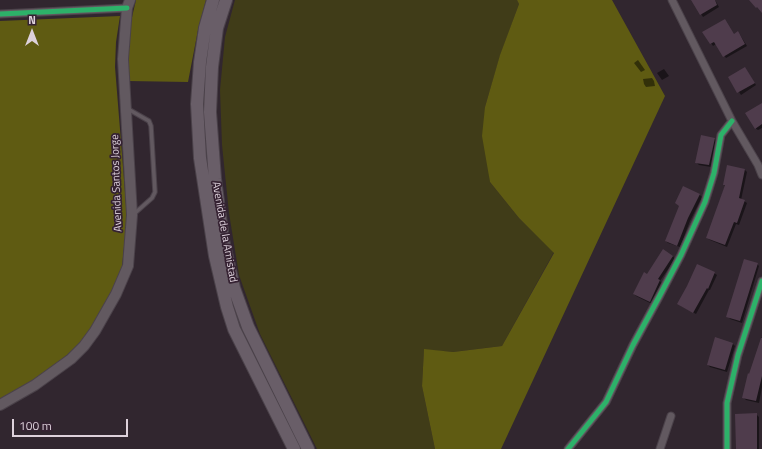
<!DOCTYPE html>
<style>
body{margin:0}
#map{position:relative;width:762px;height:449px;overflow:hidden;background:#31262f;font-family:"Titillium Web",sans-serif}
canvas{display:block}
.north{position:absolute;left:12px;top:12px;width:40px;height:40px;-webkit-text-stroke:3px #352232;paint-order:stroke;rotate:0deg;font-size:11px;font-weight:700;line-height:16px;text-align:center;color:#ddd1db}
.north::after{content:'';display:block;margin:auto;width:14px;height:18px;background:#ddd1db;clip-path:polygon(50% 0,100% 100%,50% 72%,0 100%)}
.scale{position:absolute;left:12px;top:419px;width:116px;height:18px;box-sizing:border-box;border:2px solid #ddd1db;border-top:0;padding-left:5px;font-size:12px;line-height:14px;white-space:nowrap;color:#ddd1db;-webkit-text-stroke:3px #352232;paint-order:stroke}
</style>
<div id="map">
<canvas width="762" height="449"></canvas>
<div class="north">N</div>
<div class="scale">100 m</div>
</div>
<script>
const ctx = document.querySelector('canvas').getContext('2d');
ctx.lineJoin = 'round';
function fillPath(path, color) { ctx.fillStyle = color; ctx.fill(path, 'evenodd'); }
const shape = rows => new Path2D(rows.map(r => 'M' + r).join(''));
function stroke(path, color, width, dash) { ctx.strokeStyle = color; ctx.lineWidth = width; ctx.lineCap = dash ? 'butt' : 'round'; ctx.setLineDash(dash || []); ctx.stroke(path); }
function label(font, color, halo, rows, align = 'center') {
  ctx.font = font + ' "Titillium Web",sans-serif'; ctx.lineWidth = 3.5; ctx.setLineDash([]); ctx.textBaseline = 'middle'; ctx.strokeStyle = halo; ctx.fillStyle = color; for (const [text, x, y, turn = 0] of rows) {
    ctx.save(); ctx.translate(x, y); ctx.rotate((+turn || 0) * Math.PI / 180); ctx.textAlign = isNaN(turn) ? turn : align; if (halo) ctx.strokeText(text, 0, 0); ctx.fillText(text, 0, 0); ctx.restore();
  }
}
const green = shape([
 [235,0,517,0,519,4,500,56,485,107,490,182,519,218,554,252,502,346,453,352,424,350,422,386,435,449,317,449,260,334,239,275,229,213,222,145,220,90,225,37]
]);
const forest = shape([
 [136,0,206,0,198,30,188,82,128,81,129,30],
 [517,0,612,0,665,96,501,449,435,449,422,386,424,349,453,352,502,346,554,253,519,218,490,182,482,136,485,107,500,55,519,4],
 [120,16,116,42,115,67,127,217,122,267,113,292,88,337,46,373,0,400,0,21]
]);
const shadow = shape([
 [692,0,715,0,719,7,703,17],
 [704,32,740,35,747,46,726,58,716,44,713,46,711,43],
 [638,60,645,70,641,72,634,63],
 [745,68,756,85,741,95,730,78],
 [664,69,669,76,662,80,657,73],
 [652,78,654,81,655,86,646,87,644,84,643,79],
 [762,104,762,128,758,130,755,128],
 [714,138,717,141,711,167,699,165,696,162],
 [728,166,745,170,747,172,741,200,744,201,747,203,739,225,736,224,727,247,710,240,707,238,725,186,724,184],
 [699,194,702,197,690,221,680,247,668,243,666,241,680,206,676,203],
 [673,256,675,259,660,281,662,283,652,304,636,296,634,294,647,275],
 [757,264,759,266,742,323,730,319,728,316],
 [714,273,717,275,710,290,709,290,696,314,681,306],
 [762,337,762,387,759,403,746,400,744,398],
 [733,344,735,346,727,372,710,367,708,365],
 [756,414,759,417,759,449,737,449]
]);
const building = shape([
 [691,0,715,0,717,5,700,15],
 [749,0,762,0,762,13,757,7,756,8],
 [725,19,734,34,738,31,745,44,723,57,714,42,710,44,702,32],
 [745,67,755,83,737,93,728,77],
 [762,103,762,124,755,129,745,113],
 [701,135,715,138,709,165,695,163],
 [727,165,745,169,739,198,745,200,737,223,734,222,725,245,706,238,725,185,723,185],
 [683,186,700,194,688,218,677,246,665,241,679,206,675,203],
 [663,249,673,256,658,279,660,280,650,302,633,294,644,272,647,274],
 [744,259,758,263,740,321,726,317],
 [697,264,715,272,708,289,707,288,693,313,677,304,687,286],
 [715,337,733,343,725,370,707,365],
 [761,338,762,338,762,376,756,401,742,398,748,373,749,374],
 [757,413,757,449,736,449,735,414]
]);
const service = shape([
 [128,109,149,121,151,126,155,192,152,198,135,213]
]);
const minor = shape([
 [672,0,732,121,758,165,762,175],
 [0,14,127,8],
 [568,449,606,402,633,345,659,297,681,255,705,202,714,173,721,135,732,121],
 [660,449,671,416],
 [727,449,727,403,738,355,762,281]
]);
const secondary = shape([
 [0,405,35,385,71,359,84,346,95,331,116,294,128,266,132,215,123,59,127,8,130,0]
]);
const primary = shape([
 [213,0,205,28,200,62,197,104,200,158,215,256,227,307,234,329,294,449],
 [226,0,217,28,212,67,210,112,215,179,223,240,234,288,248,327,308,449]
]);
const cycleway = shape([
 [0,14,127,8],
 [568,449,606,402,633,345,659,297,681,255,705,202,714,173,721,135,732,121],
 [727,449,727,403,738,355,762,281]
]);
const streetNames = [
 ["Avenida Santos Jorge",117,183,-92],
 ["Avenida de la Amistad",224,232,80]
];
fillPath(green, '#403c18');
fillPath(forest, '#5f5b12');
fillPath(shadow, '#0007');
fillPath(building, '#4f3c4c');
stroke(service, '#4b424a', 5.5);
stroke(minor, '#4b424a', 9);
stroke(secondary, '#4b424a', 12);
stroke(primary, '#4b424a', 14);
stroke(service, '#625960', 3.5);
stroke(minor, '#625960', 7);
stroke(secondary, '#625960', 10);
stroke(primary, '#695e68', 12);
stroke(cycleway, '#2db169', 5);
label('11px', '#ddd1db', '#352232', streetNames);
</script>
